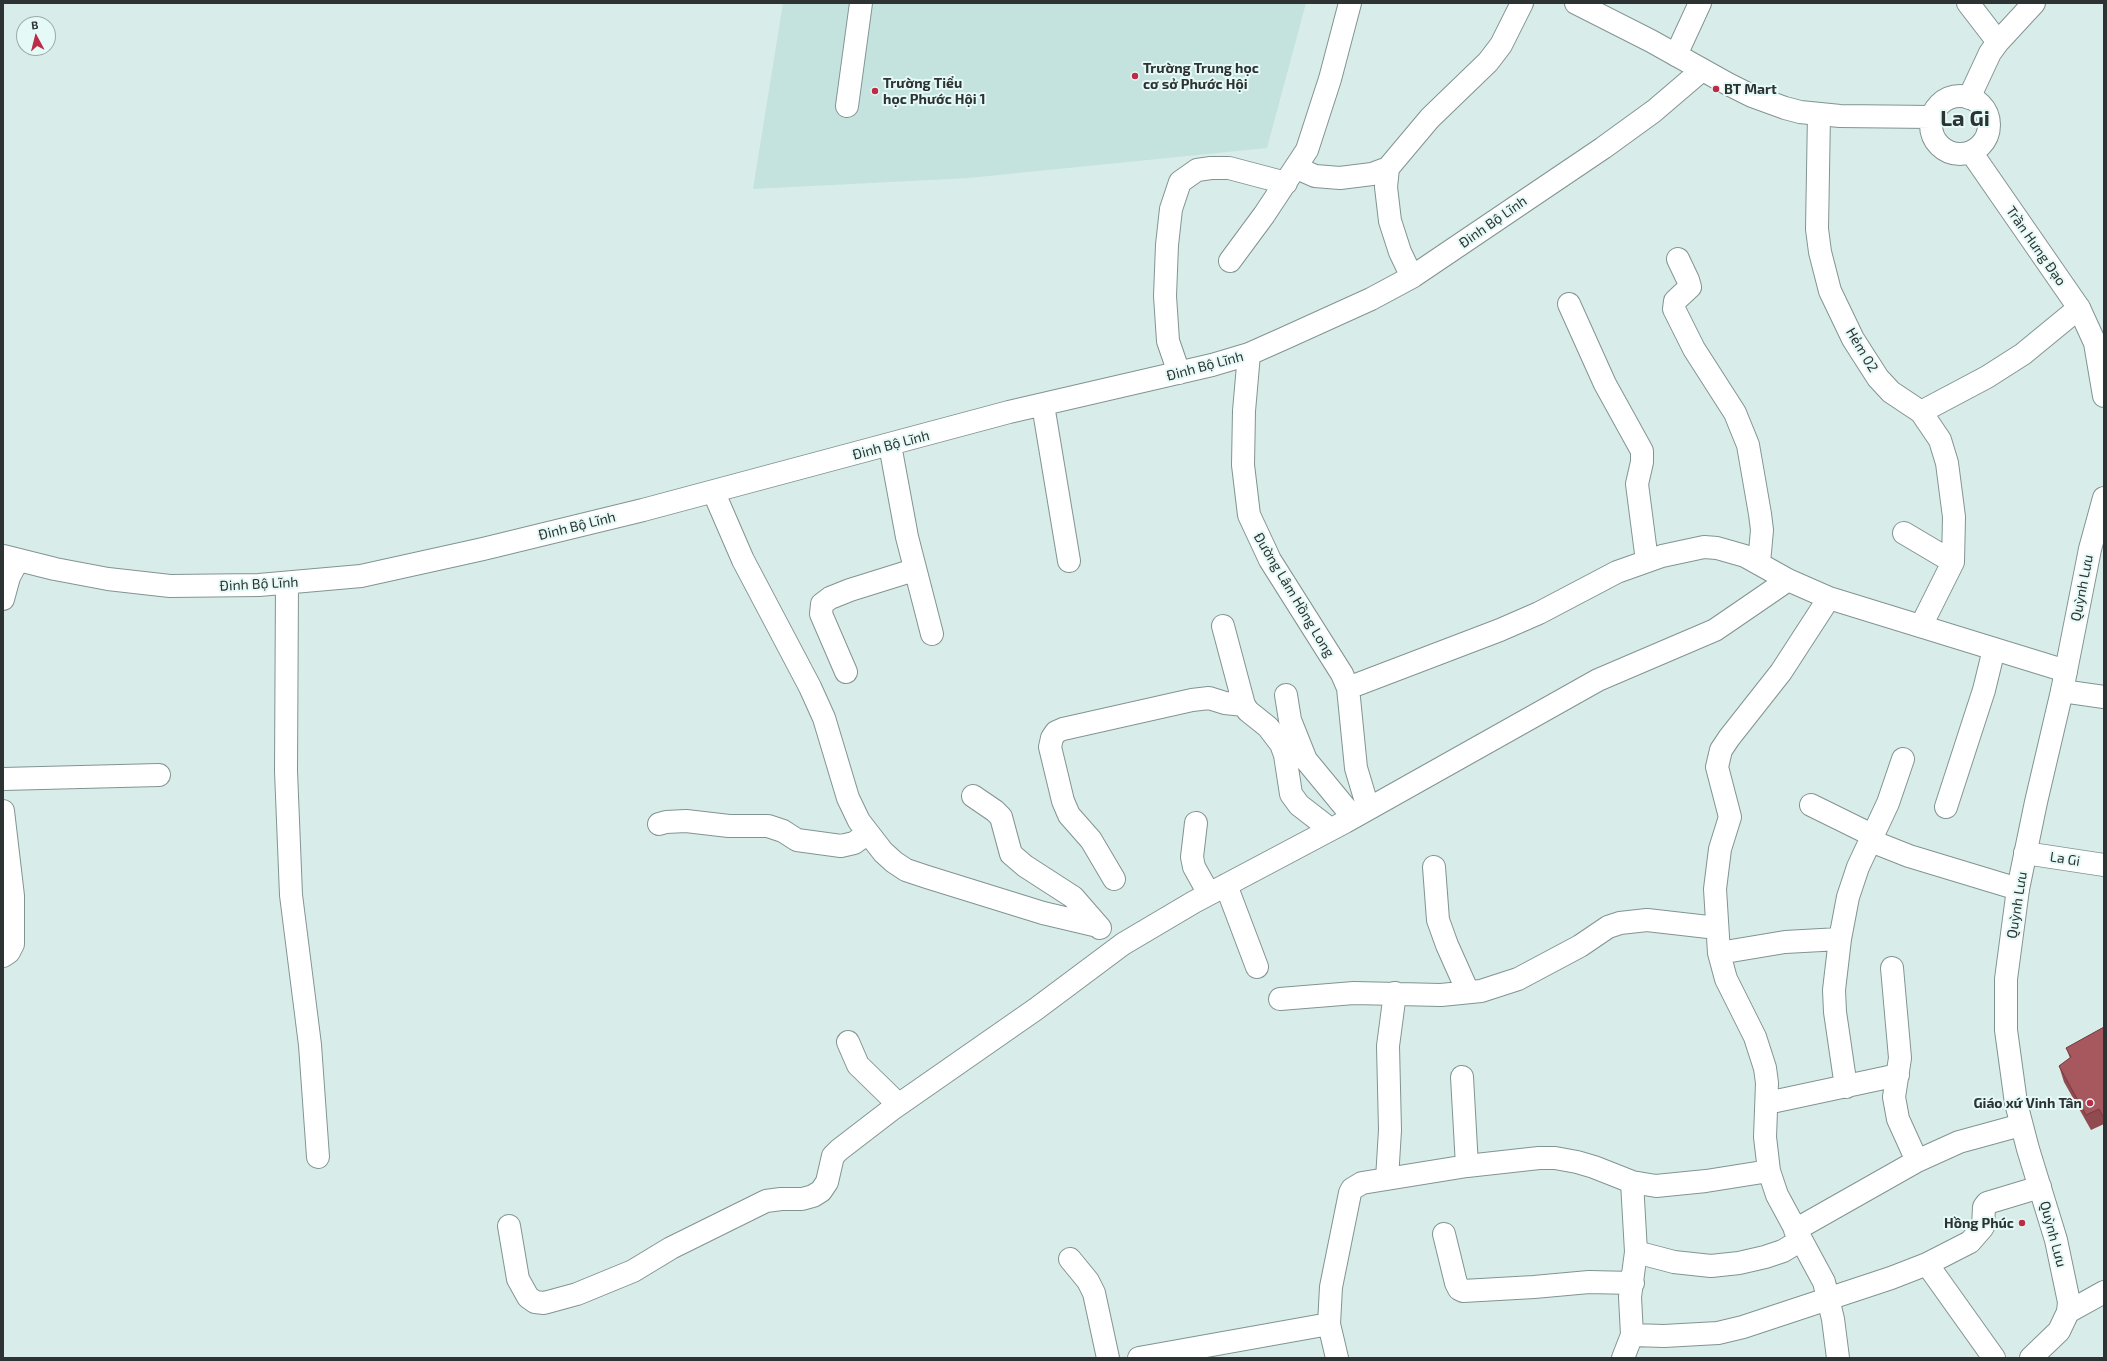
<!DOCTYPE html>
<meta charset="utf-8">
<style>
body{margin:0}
#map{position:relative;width:2107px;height:1361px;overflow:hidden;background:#d8ece9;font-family:"Exo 2",sans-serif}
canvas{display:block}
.frame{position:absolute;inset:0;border:4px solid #2c3332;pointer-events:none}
.north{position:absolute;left:16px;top:16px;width:40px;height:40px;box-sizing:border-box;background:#e5f9f7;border:1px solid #9baaa8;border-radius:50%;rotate:353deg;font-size:11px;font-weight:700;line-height:16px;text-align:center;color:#2c3332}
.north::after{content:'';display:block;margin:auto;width:14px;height:18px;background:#bc2c46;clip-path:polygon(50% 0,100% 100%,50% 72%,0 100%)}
</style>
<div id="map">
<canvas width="2107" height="1361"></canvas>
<div class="frame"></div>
<div class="north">B</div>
</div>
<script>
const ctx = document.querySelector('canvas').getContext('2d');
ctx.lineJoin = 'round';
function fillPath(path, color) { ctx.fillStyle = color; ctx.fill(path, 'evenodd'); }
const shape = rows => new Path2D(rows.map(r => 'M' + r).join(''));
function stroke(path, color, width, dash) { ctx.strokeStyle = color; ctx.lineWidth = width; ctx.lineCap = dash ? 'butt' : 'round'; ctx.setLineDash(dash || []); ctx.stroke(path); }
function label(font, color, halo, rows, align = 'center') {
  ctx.font = font + ' "Exo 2",sans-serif'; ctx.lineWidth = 4; ctx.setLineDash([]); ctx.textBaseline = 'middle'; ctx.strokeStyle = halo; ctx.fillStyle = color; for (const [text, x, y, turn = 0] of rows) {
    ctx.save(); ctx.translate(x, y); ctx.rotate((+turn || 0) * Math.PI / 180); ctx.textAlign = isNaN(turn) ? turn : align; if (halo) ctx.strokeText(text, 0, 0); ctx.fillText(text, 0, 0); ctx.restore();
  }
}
const built = shape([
 [783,3,1306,3,1267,148,968,178,753,189]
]);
const minor = shape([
 [1968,3,1998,42],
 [1676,55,1700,3],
 [1969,98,1990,53,1998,42,2034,3],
 [847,106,861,3],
 [1819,114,1817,229,1820,252,1830,291,1853,339,1878,378,1891,392,1921,412,1940,440,1947,463,1954,517,1953,562,1921,626],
 [1297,168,1315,176,1340,178,1372,174,1388,168,1430,118,1488,62,1501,45,1522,3],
 [1388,168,1386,187,1390,221,1400,252,1412,277],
 [1678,259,1688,280,1690,287,1675,301,1674,309,1694,349,1735,413,1748,445,1760,514,1762,530,1759,563],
 [1230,261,1264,215,1307,150,1330,79,1350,3],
 [1569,304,1605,384,1642,451,1642,462,1637,484,1647,561],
 [1249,354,1244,411,1243,465,1249,515,1270,560,1342,674,1348,688,1356,768,1368,808],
 [1179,373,1168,341,1165,296,1167,245,1171,209,1180,182,1197,170,1211,168,1229,168,1286,183],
 [1043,405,1069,561],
 [1921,412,1987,377,2023,354,2079,308],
 [890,445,907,537,932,634],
 [714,493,743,560,810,687,824,718,848,798,859,821,883,852,894,862,906,870,927,877,1043,913,1098,926],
 [1904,533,1953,562],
 [3,556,55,569,108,579,170,586,259,585,361,576,483,549,643,510,1009,412,1212,365,1249,354,1285,338,1371,299,1412,277,1603,148,1654,111,1702,70],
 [287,583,286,771,291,895,310,1045,318,1157],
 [1829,598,1781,672,1729,738,1721,750,1717,767,1730,817,1720,849,1715,889,1719,953,1726,979,1755,1037,1765,1068,1767,1083,1765,1137,1769,1171,1777,1195,1824,1282,1833,1319,1838,1358],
 [3,599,9,577,18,560],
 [1223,626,1244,705,1248,711,1268,727,1281,744,1285,755,1291,794,1299,805,1330,829],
 [846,672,821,614,822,604,830,598,850,590,914,570],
 [1348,688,1500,630,1539,613,1617,572,1662,556,1704,547,1717,548,1745,556,1788,580,1829,598,2066,671],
 [2062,691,2104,697],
 [1286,695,1290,720,1306,760,1353,817],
 [3,779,159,775],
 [973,796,995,811,1001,817,1011,854,1025,866,1073,897,1100,928],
 [1811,805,1874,836],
 [1946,807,1984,690,1994,649],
 [3,811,13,896,13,944,9,952,3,956],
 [1196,823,1192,857,1194,867,1209,894],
 [659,824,666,822,686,821,729,826,768,826,783,831,797,840,841,846,854,843,868,833],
 [1871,841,1909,856,2018,889],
 [2025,853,2104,865],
 [1434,867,1438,920,1447,945,1468,992],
 [1114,879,1091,840,1069,815,1063,801,1050,747,1052,738,1056,732,1063,729,1192,700,1209,698,1225,703,1244,705],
 [1226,885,1257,967],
 [1719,953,1785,942,1840,939],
 [1892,968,1900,1058,1894,1097,1898,1119,1917,1161],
 [1280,999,1354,993,1441,995,1481,991,1518,979,1580,946,1608,927,1620,923,1647,920,1717,928],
 [848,1042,858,1065,898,1104],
 [1462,1077,1467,1166],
 [1846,1087,1835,1012,1834,990,1840,939,1848,897,1858,867,1888,803,1903,759],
 [1767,1103,1898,1075],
 [1387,1179,1390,1130,1388,1046,1395,993],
 [509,1226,518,1279,528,1297,535,1302,544,1303,577,1294,633,1271,671,1248,766,1201,781,1199,802,1199,813,1196,821,1191,827,1182,833,1156,839,1150,891,1110,1036,1009,1123,944,1194,902,1345,822,1598,680,1715,630,1788,580],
 [1795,1230,1917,1161,1959,1142,2021,1125],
 [1444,1234,1456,1283,1459,1289,1463,1291,1534,1287,1589,1282,1633,1283],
 [1636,1252,1674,1262,1711,1266,1739,1263,1765,1257,1783,1251,1801,1240],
 [1070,1259,1088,1281,1094,1293,1108,1358],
 [1927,1264,1994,1358],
 [2068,1312,2104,1292],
 [1632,1335,1630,1297,1636,1252,1632,1182],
 [1139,1358,1329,1324],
 [1337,1358,1329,1324,1331,1287,1350,1193,1352,1189,1362,1183,1467,1166,1539,1158,1555,1158,1577,1162,1594,1167,1632,1182,1656,1186,1706,1181,1769,1171],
 [1623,1358,1632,1335,1664,1336,1718,1333,1743,1327,1891,1278,1927,1264,1970,1242,1983,1227,1984,1207,1987,1203,2040,1187]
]);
const major = shape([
 [1576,3,1651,41,1728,84,1752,96,1785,108,1800,112,1840,116,1932,117],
 '1931 125a29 29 0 1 1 58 0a29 29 0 1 1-58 0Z',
 [1971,152,2079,308,2095,343,2104,356],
 [2095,343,2104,396],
 [2031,1358,2059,1331,2068,1312,2069,1302,2056,1240,2028,1149,2016,1103,2006,1030,2006,979,2018,889,2036,802,2062,691,2090,549,2104,498]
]);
const wall = shape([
 [2104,1027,2104,1124,2091,1130,2064,1082,2059,1066,2070,1058,2066,1048]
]);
const building = shape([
 [2104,1027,2104,1118,2099,1109,2086,1115,2059,1066,2071,1057,2066,1048,2104,1027]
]);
const markers = [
 [1135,76,4,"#bc2c46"],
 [1716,89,4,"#bc2c46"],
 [875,91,4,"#bc2c46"],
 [2090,1103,4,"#bc2c46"],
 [2022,1223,4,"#bc2c46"]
];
const poiNames = [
 ["Trường Trung học",1143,68],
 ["cơ sở Phước Hội",1143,84],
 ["Trường Tiểu",883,83],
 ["học Phước Hội 1",883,99],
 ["BT Mart",1724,89],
 ["Giáo xứ Vinh Tân",2082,1103,"right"],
 ["Hồng Phúc",2014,1223,"right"]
];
const streetNames = [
 ["Đinh Bộ Lĩnh",1493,222,-35],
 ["Trần Hưng Đạo",2036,246,55],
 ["Hẻm 02",1862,350,59],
 ["Đinh Bộ Lĩnh",1205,366,-15],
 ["Đinh Bộ Lĩnh",891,445,-15],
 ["Đinh Bộ Lĩnh",577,526,-14],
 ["Đinh Bộ Lĩnh",259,584,-3],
 ["Quỳnh Lưu",2082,588,-79],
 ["Đường Lâm Hồng Long",1294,595,59],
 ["La Gi",2065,859,9],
 ["Quỳnh Lưu",2017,905,-81],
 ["Quỳnh Lưu",2053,1234,75]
];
const townNames = [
 ["La Gi",1965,119]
];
fillPath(built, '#c4e2de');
stroke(minor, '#829492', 24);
stroke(major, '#829492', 24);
stroke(minor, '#fff', 22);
stroke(major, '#fff', 22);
fillPath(wall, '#904b51');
fillPath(building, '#a7575e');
stroke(building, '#753d42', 1);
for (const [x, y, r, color] of markers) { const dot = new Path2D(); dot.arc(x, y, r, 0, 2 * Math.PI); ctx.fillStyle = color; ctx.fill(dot); stroke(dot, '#e5f9f7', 1.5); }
label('bold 14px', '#2c3332', '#e5f9f7', poiNames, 'left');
label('14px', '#2c3332', '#e5f9f7', streetNames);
label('bold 22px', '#2c3332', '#e5f9f7', townNames);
</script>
